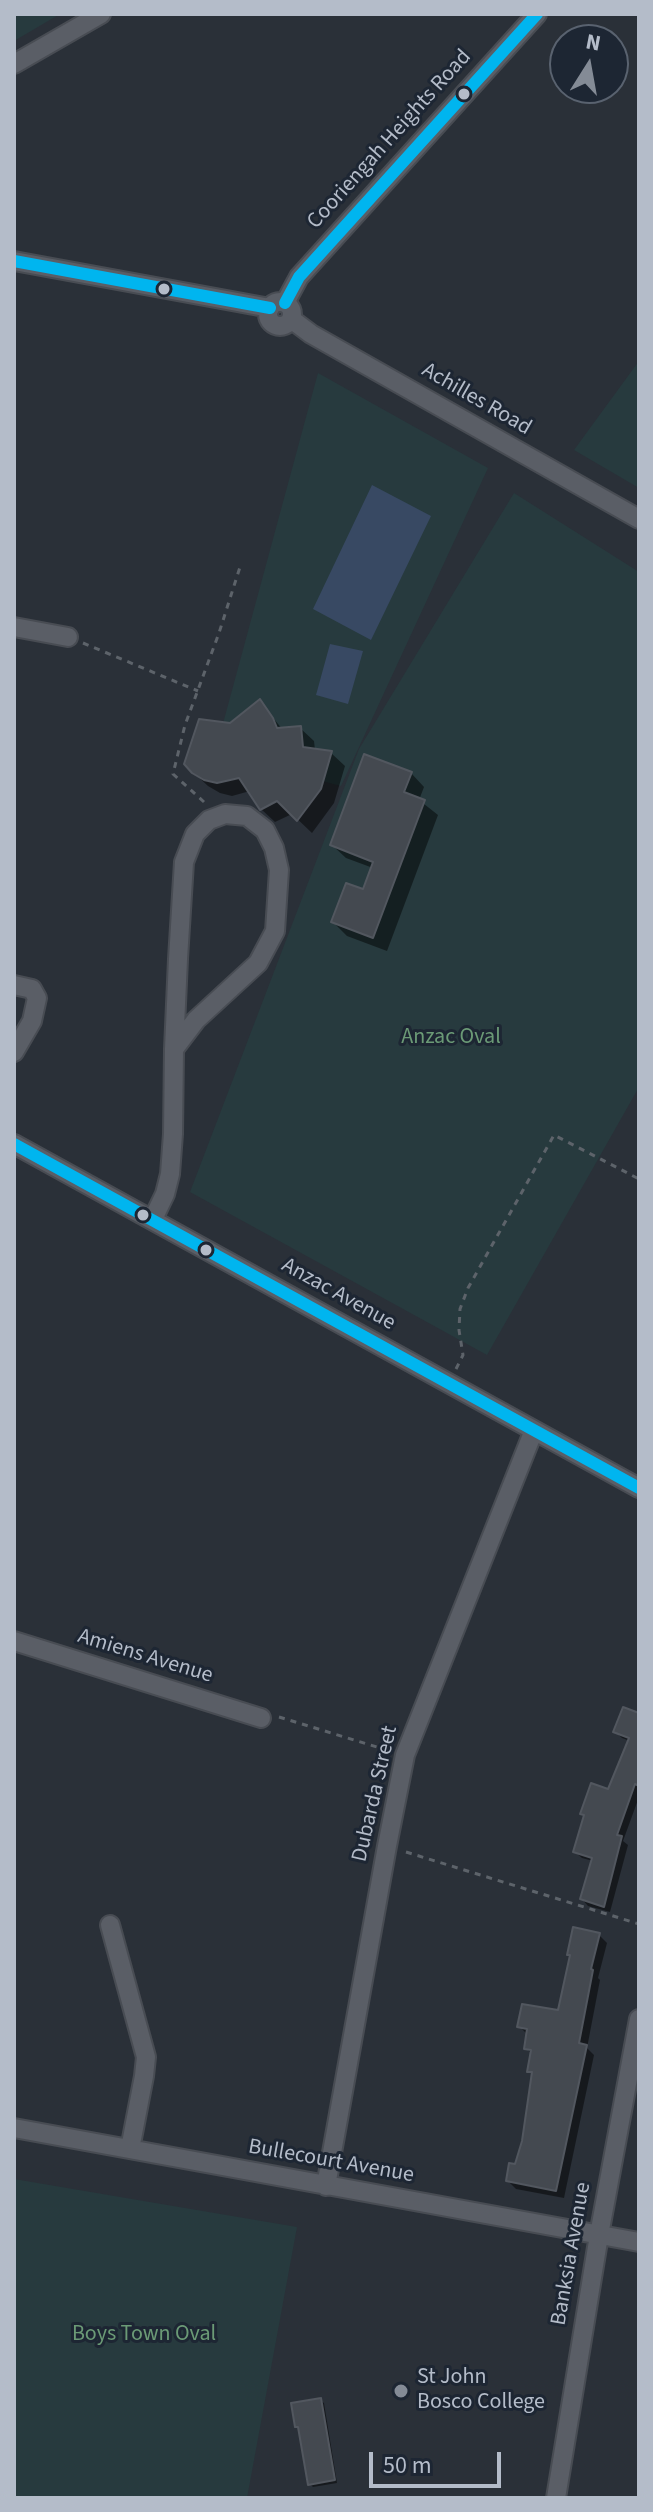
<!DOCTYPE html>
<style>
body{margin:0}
#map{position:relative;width:653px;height:2512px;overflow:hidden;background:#2a3038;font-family:"Source Sans 3",sans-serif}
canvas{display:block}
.frame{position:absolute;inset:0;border:16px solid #b4bcc9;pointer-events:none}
.north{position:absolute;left:549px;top:24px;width:80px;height:80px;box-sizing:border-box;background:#1d2633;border:2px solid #59626f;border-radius:50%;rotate:11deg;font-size:22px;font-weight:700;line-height:32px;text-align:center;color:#b4bcc9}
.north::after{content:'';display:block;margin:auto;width:28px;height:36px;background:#848b96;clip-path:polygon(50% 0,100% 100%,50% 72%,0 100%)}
.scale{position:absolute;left:369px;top:2452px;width:132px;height:36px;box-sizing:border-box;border:4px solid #b4bcc9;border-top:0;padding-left:10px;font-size:24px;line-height:28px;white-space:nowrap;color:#b4bcc9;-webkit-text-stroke:6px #1d2633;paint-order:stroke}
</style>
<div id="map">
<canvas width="653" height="2512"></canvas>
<div class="frame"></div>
<div class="north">N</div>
<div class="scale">50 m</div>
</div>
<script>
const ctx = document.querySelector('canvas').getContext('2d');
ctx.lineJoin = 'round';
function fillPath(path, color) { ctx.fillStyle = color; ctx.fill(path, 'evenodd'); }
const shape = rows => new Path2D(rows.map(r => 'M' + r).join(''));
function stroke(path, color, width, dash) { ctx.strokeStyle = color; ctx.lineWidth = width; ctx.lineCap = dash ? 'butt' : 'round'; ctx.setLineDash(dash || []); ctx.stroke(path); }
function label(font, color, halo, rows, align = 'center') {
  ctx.font = font + ' "Source Sans 3",sans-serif'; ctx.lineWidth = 6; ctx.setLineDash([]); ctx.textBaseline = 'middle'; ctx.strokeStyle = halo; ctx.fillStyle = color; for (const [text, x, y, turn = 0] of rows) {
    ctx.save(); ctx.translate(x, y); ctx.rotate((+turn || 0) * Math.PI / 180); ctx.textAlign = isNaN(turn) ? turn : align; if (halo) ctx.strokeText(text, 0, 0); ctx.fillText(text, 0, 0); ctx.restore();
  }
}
const green = shape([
 [14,14,60,14,14,41],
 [639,361,639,488,574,450],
 [318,373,488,468,341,786,215,753],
 [514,493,639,572,639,1087,487,1355,190,1192,359,749],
 [14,2179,297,2227,247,2498,14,2498]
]);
const water = shape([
 [372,485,431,516,371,640,313,609],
 [330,644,363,651,348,704,316,695]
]);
const shadow = shape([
 [260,702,283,730,300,728,314,741,315,750,331,753,345,766,334,803,312,833,292,814,275,822,261,809,250,791,232,796,220,793,208,786,193,772,230,725],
 [411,773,424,787,419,800,438,815,387,951,347,936,333,922,364,892,373,868,346,858,332,845],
 [639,1715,639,1797,623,1841,628,1845,610,1912,588,1906,582,1899,593,1861,582,1858,575,1852,586,1817,582,1813,609,1791,630,1741,622,1738,615,1731],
 [599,1935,607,1943,598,1978,600,1980,587,2048,594,2055,564,2198,516,2189,508,2181,517,2167,524,2141,534,2076,529,2071,532,2054,526,2048,528,2035,519,2026,559,2013],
 [321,2401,324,2403,337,2483,313,2487,310,2484,300,2429,297,2426]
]);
const building = shape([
 [260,699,273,718,277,728,301,726,303,747,332,751,321,789,297,821,277,801,260,810,239,778,217,783,204,780,192,773,184,764,199,719,230,723,260,699],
 [364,754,412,772,404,792,425,800,373,938,331,922,346,883,363,889,373,862,330,845,364,754],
 [623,1707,639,1713,639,1786,635,1784,617,1835,622,1836,604,1907,580,1899,592,1858,573,1852,584,1815,580,1814,591,1783,608,1789,629,1738,613,1732,623,1707],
 [573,1927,600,1933,591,1969,593,1970,579,2043,587,2045,556,2191,506,2181,509,2163,515,2164,522,2141,532,2072,527,2072,531,2050,524,2049,527,2029,517,2027,522,2004,558,2010,570,1955,567,1955,573,1927],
 [321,2398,335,2480,308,2485,298,2427,295,2427,291,2403,321,2398]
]);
const path = shape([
 [83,643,198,691],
 [204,802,173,774,185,725,219,633,240,567],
 [456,1369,463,1355,459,1330,460,1309,468,1288,554,1135,639,1179],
 [279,1717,390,1751],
 [406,1852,639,1924]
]);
const minor = shape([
 [14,64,101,14],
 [14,261,270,308],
 '268 314a12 12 0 1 1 24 0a12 12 0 1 1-24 0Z',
 [285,303,299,277,537,14],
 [291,319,311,334,639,519],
 [14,627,68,637],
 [14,985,32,989,37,998,32,1021,14,1052],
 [14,1144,639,1488],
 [153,1219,165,1194,170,1174,173,1134,174,1049,178,959,184,862,195,834,209,820,225,814,247,816,265,830,274,848,279,870,275,931,258,963,196,1020,174,1049],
 [14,1641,261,1718],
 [110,1925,146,2057,144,2076,130,2149],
 [14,2128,639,2242],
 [326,2186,387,1846,405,1755,534,1430],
 [556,2498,599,2235,639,2019]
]);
const bus1 = shape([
 [14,261,270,308],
 [285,303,299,277,537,14],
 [14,1144,639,1488]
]);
const markers = [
 [464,94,7,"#b4bcc9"],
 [164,289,7,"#b4bcc9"],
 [143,1215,7,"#b4bcc9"],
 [206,1250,7,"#b4bcc9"],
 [401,2391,8,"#848b96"]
];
const streetNames = [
 ["Cooriengah Heights Road",390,140,-48],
 ["Achilles Road",476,400,30],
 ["Anzac Avenue",338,1295,29],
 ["Amiens Avenue",145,1657,17],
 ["Dubarda Street",376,1794,-77],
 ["Bullecourt Avenue",331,2162,10],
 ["Banksia Avenue",572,2254,-80]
];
const parkNames = [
 ["Anzac Oval",451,1038],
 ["Boys Town Oval",144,2335]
];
const poiNames = [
 ["St John",417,2378],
 ["Bosco College",417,2403]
];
fillPath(green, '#273a3e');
fillPath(water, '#384963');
fillPath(shadow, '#0007');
fillPath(building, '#444950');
stroke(building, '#52575f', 2);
stroke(minor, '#484c53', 22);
stroke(path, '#5d636a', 3, [6, 6]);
stroke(minor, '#5a5e66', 18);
stroke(bus1, '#00b5ef', 12);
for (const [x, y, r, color] of markers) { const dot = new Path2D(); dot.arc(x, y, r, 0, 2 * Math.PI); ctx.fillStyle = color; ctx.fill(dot); stroke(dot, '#1d2633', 3); }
label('22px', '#b4bcc9', '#1d2633', streetNames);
label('22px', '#6b9a76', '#1d2633', parkNames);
label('22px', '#b4bcc9', '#1d2633', poiNames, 'left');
</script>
